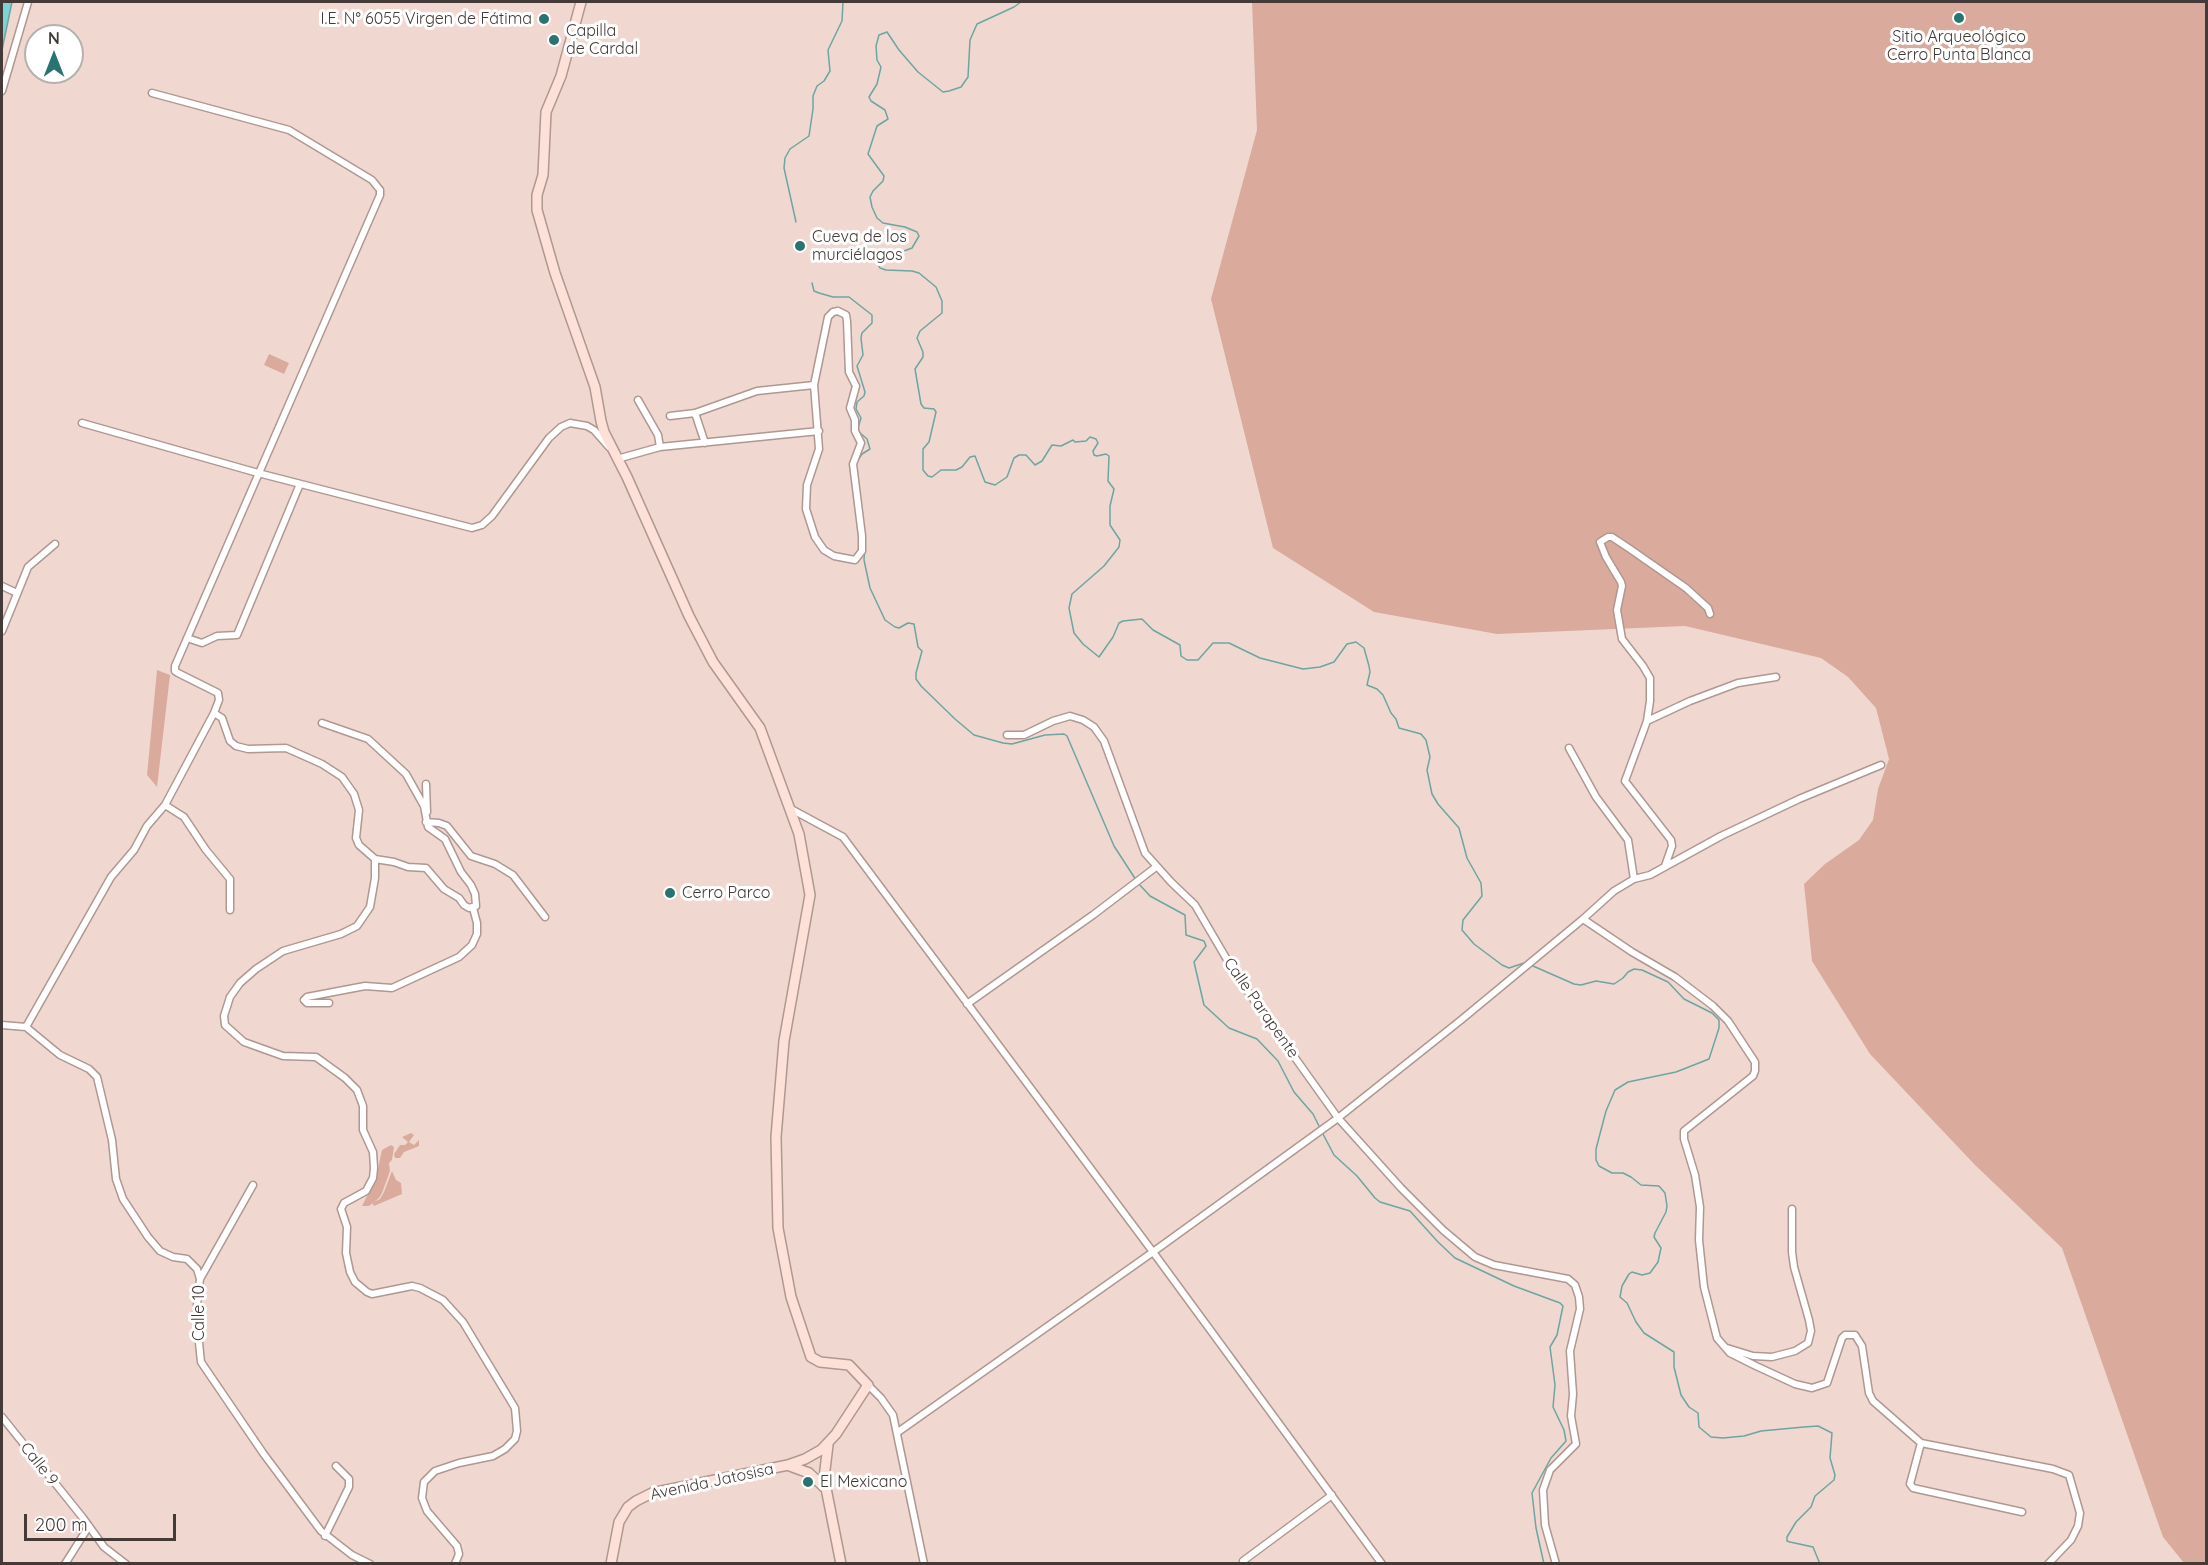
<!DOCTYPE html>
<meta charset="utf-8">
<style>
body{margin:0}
#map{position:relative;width:2208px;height:1565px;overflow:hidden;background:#f0d8d1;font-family:Quicksand,sans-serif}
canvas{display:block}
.frame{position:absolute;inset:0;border:3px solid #443b38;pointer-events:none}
.north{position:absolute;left:24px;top:24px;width:60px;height:60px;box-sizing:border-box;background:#fff;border:2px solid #b4b1af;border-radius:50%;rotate:0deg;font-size:16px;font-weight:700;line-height:24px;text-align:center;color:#443b38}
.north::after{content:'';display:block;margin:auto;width:21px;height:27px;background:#297371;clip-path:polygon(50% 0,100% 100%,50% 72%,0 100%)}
.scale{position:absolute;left:24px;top:1514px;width:152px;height:27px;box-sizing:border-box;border:3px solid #443b38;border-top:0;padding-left:8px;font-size:18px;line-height:21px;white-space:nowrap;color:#443b38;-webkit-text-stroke:4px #fff;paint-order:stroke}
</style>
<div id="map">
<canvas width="2208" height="1565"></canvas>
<div class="frame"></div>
<div class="north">N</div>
<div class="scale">200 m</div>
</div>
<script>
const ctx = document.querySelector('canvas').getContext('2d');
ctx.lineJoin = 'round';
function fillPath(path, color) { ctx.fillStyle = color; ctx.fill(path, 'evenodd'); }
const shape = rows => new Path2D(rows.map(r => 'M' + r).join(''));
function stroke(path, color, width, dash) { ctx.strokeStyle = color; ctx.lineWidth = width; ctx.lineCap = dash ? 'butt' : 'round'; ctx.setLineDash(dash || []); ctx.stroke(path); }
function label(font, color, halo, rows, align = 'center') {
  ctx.font = font + ' Quicksand,sans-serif'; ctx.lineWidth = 6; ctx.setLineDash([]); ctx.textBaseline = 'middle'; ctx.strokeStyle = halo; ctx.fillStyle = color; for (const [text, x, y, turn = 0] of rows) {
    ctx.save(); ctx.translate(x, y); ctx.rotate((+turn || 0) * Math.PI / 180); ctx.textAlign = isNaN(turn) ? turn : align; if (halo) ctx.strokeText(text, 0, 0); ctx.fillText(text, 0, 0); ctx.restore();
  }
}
const green = shape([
 [1252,2,2206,2,2206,1563,2184,1563,2163,1537,2062,1248,1975,1165,1870,1054,1812,961,1804,884,1825,864,1859,840,1873,820,1878,789,1889,759,1876,708,1848,677,1821,658,1685,626,1497,634,1374,612,1273,548,1211,299,1257,130],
 [269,354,289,363,284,374,264,365],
 [157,670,170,675,157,787,147,775],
 [411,1133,414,1135,409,1142,414,1145,419,1140,419,1146,404,1152,400,1158,395,1158,394,1154,400,1145,405,1145,408,1142,402,1137],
 [391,1145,394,1147,392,1160,389,1163,390,1171,382,1193,379,1198,369,1206,362,1206,376,1178,382,1150],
 [392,1171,396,1180,401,1183,402,1194,374,1206,372,1203,380,1199,384,1192]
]);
const water = shape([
 [2,2,12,2,2,50,2,2]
]);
const stream = shape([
 [1021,2,1014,7,977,24,970,40,968,77,961,87,949,91,943,92,918,72,899,50,887,32,879,35,876,46,877,60,881,67,877,84,869,97,871,101,885,110,888,119,877,126,868,154,884,176,883,181,873,191,870,197,872,207,877,218,883,223,905,227,917,232,919,236,912,248,904,251,884,252,877,259,878,264,880,268,886,270,912,271,919,273,936,287,942,301,942,313,920,331,917,338,923,352,923,357,915,369,921,404,924,408,934,409,936,412,929,442,923,449,923,470,928,476,932,477,941,470,956,470,962,467,970,457,975,456,985,482,995,485,1007,477,1014,458,1019,455,1026,455,1035,465,1042,461,1052,445,1061,446,1073,440,1075,442,1086,441,1090,437,1096,439,1098,443,1093,451,1094,455,1097,456,1106,454,1109,456,1108,481,1114,489,1110,506,1110,525,1120,540,1119,547,1104,566,1072,594,1069,608,1074,633,1083,644,1099,657,1113,637,1119,623,1123,621,1142,619,1153,630,1180,645,1181,656,1187,660,1198,660,1213,643,1229,643,1260,658,1303,669,1320,667,1334,662,1347,644,1356,642,1364,648,1369,666,1370,672,1367,685,1377,689,1383,695,1391,713,1396,719,1399,728,1421,734,1426,740,1430,757,1427,770,1432,794,1438,804,1459,828,1467,858,1481,883,1482,896,1463,920,1462,930,1474,944,1502,965,1509,968,1524,963],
 [796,222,784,168,785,158,790,149,809,136,813,109,813,96,817,86,824,81,830,71,828,50,842,21,843,2],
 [812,283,814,291,819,293,833,297,849,297,872,315,872,323,862,333,861,338,863,355,857,366,865,392,864,396,857,402,856,409,861,418,858,428,859,432,867,439,870,449,862,454,858,460],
 [865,542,864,560,870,588,885,620,895,627,899,628,908,623,914,624,918,647,922,651,916,673,916,679,921,686,955,719,974,735,1003,743,1012,744,1045,735,1064,734,1067,736,1114,846,1136,880],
 [1139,884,1150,896,1185,915,1186,935,1204,941,1206,946,1194,962,1204,1005,1229,1028,1257,1039,1278,1061,1294,1092,1313,1114,1319,1126],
 [1533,966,1574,984,1581,985,1596,981,1614,984,1623,978,1628,972,1634,969,1642,970,1668,982,1684,999,1712,1013,1719,1020,1719,1028,1709,1059,1676,1072,1628,1082,1615,1090,1606,1111,1596,1149,1596,1160,1599,1166,1612,1173,1623,1173,1631,1177,1641,1185,1659,1186,1665,1193,1667,1206,1666,1212,1655,1233,1654,1237,1661,1248,1658,1262,1650,1273,1642,1275,1632,1272,1629,1274,1622,1286,1620,1297,1627,1303,1636,1322,1644,1333,1674,1352,1674,1367,1681,1395,1689,1407,1698,1413,1699,1427,1711,1437,1723,1438,1744,1436,1761,1431,1804,1427,1818,1426,1832,1433,1830,1458,1835,1475,1834,1480,1815,1496,1811,1507,1796,1522,1787,1537,1787,1541,1790,1542,1813,1547,1820,1564],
 [1323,1134,1334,1155,1357,1176,1375,1198,1380,1202,1410,1211,1438,1242,1455,1258,1514,1286,1560,1303,1563,1306,1557,1335,1550,1347,1555,1385,1553,1407,1564,1430,1566,1441,1551,1458,1532,1493,1536,1528,1544,1564]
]);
const street = shape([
 [2,91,28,2],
 [838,311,846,315,847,321,849,372,856,386,850,408,855,420,855,431,861,443,853,464,862,536,862,551,855,560,834,556,824,550,815,537,806,509,807,485,819,449,814,385,828,317,833,312,838,311],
 [638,400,658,435,660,447,819,431],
 [695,413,705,443],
 [670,416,695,413,757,391,814,385],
 [82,423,258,473,472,528,482,525,492,516,549,438,561,427,570,423,587,426,594,430,609,447],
 [617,459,660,447],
 [2,586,17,593],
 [2,631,28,567,55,544],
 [187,638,202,643,217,636,237,635,300,484],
 [214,713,222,718,230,741,236,746,248,749,286,748,322,764,342,777,354,794,359,810,356,838,359,845,375,859,375,878,370,907,357,926,341,934,283,951,256,969,240,983,230,997,224,1016,225,1025,244,1042,283,1056,316,1057,345,1078,357,1090,363,1106,363,1130,373,1152,374,1168,373,1178,366,1191,344,1203,341,1209,347,1227,346,1253,350,1272,355,1282,367,1292,372,1294,412,1286,420,1288,443,1300,463,1322,515,1408,517,1431,515,1439,505,1449,493,1456,459,1463,435,1471,424,1482,422,1498,427,1511,457,1546,459,1554,455,1564],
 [1647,721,1690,701,1738,683,1776,677],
 [322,723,368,739,406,774,424,806,428,827,445,839,461,872,471,885,475,894,476,906,469,908,464,905,459,898,444,889,426,868,408,867,394,862,375,859],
 [1007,735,1024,735,1053,721,1070,716,1083,720,1094,727,1104,741,1145,853,1171,882,1195,905,1236,975,1338,1118,1401,1188,1443,1230,1475,1257,1494,1265,1568,1279,1575,1285,1579,1297,1580,1309,1570,1351,1573,1394,1571,1416,1576,1444,1550,1470,1543,1490,1545,1525,1556,1564],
 [1569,748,1596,797,1628,840,1634,879],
 [426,784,427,812],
 [165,805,184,817,206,850,230,879,230,910],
 [791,809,843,837,1153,1252,1382,1564],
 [426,822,439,823,447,826,471,856,495,864,513,875,545,917],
 [1665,866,1672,846,1671,840,1625,781,1647,721,1650,701,1650,678,1643,666,1622,639,1617,610,1622,586,1621,582,1606,557,1600,542,1608,537,1612,537,1630,549,1686,588,1708,608,1710,614],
 [1583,919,1632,952,1675,977,1713,1006,1728,1021,1755,1062,1755,1071,1753,1076,1684,1131,1684,1139,1695,1175,1700,1207,1699,1240,1704,1287,1717,1338,1730,1353,1756,1366,1795,1384,1812,1388,1827,1383,1842,1338,1845,1335,1855,1335,1862,1346,1869,1393,1873,1401,1921,1443,2053,1469,2069,1475,2080,1513,2078,1526,2071,1540,2048,1564],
 [329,1003,307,1003,304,1000,307,997,365,986,392,988,459,957,472,945,477,934,477,923,473,908],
 [967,1004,1093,915,1156,867],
 [2,1025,26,1027,60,1055,89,1069,97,1077,112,1140,116,1179,123,1199,148,1237,160,1251,173,1257,187,1259,197,1269,200,1279,196,1314,201,1362,263,1453,321,1531,352,1555,370,1564],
 [26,1027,111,877,134,850,147,826,165,805,214,713,219,700,218,693,178,673,175,671,175,666,380,195,380,190,372,180,289,130,152,93],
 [200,1279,253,1185],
 [1727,1348,1753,1356,1772,1357,1795,1351,1808,1343,1811,1331,1809,1320,1794,1267,1792,1252,1792,1209],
 [868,1385,881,1398,893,1415,924,1564],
 [2,1417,83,1518,104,1547,126,1564],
 [898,1432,1153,1252,1338,1118,1461,1020,1583,919,1614,891,1634,879,1650,875,1721,836,1799,799,1881,765],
 [1921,1443,1910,1484,1913,1488,2022,1512],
 [325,1536,349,1487,349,1479,336,1466],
 [1243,1561,1332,1495],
 [65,1564,89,1526]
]);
const secondary = shape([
 [581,2,561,76,546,112,543,175,537,195,537,210,555,273,595,387,601,421,604,432,627,477,689,616,713,662,760,728,799,834,810,895,784,1041,776,1137,778,1228,791,1297,811,1357,820,1362,849,1365,868,1385,836,1434,821,1450,805,1459,788,1465,652,1493,636,1501,628,1507,619,1522,611,1564],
 [828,1445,824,1478,841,1564],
 [790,1466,809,1473,826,1489]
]);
const markers = [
 [1959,18,6,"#297371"],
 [544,19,6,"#297371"],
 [554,40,6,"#297371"],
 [800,246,6,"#297371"],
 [670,893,6,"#297371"],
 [808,1482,6,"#297371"]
];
const poiNames = [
 ["I.E. N° 6055 Virgen de Fátima",532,19,"right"],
 ["Capilla",566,31],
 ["de Cardal",566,49],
 ["Sitio Arqueológico",1959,37,"center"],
 ["Cerro Punta Blanca",1959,55,"center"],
 ["Cueva de los",812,237],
 ["murciélagos",812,255],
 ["Cerro Parco",682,893],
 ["El Mexicano",820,1482]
];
const streetNames = [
 ["Calle Parapente",1261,1008,55],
 ["Calle 10",199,1313,-90],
 ["Calle 9",39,1464,51],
 ["Avenida Jatosisa",712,1482,-12]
];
fillPath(green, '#daab9c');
fillPath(water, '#7fd3d0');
stroke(water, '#6da5a2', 1.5);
stroke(stream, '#6da5a2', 1.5);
stroke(street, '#ae9891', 9);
stroke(secondary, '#ae9891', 12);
stroke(street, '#fff', 6);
stroke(secondary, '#fde1d8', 9);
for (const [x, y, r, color] of markers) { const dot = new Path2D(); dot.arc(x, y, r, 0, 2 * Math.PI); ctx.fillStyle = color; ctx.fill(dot); stroke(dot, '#fff', 2); }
label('16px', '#443b38', '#fff', poiNames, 'left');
label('16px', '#443b38', '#fff', streetNames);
</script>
